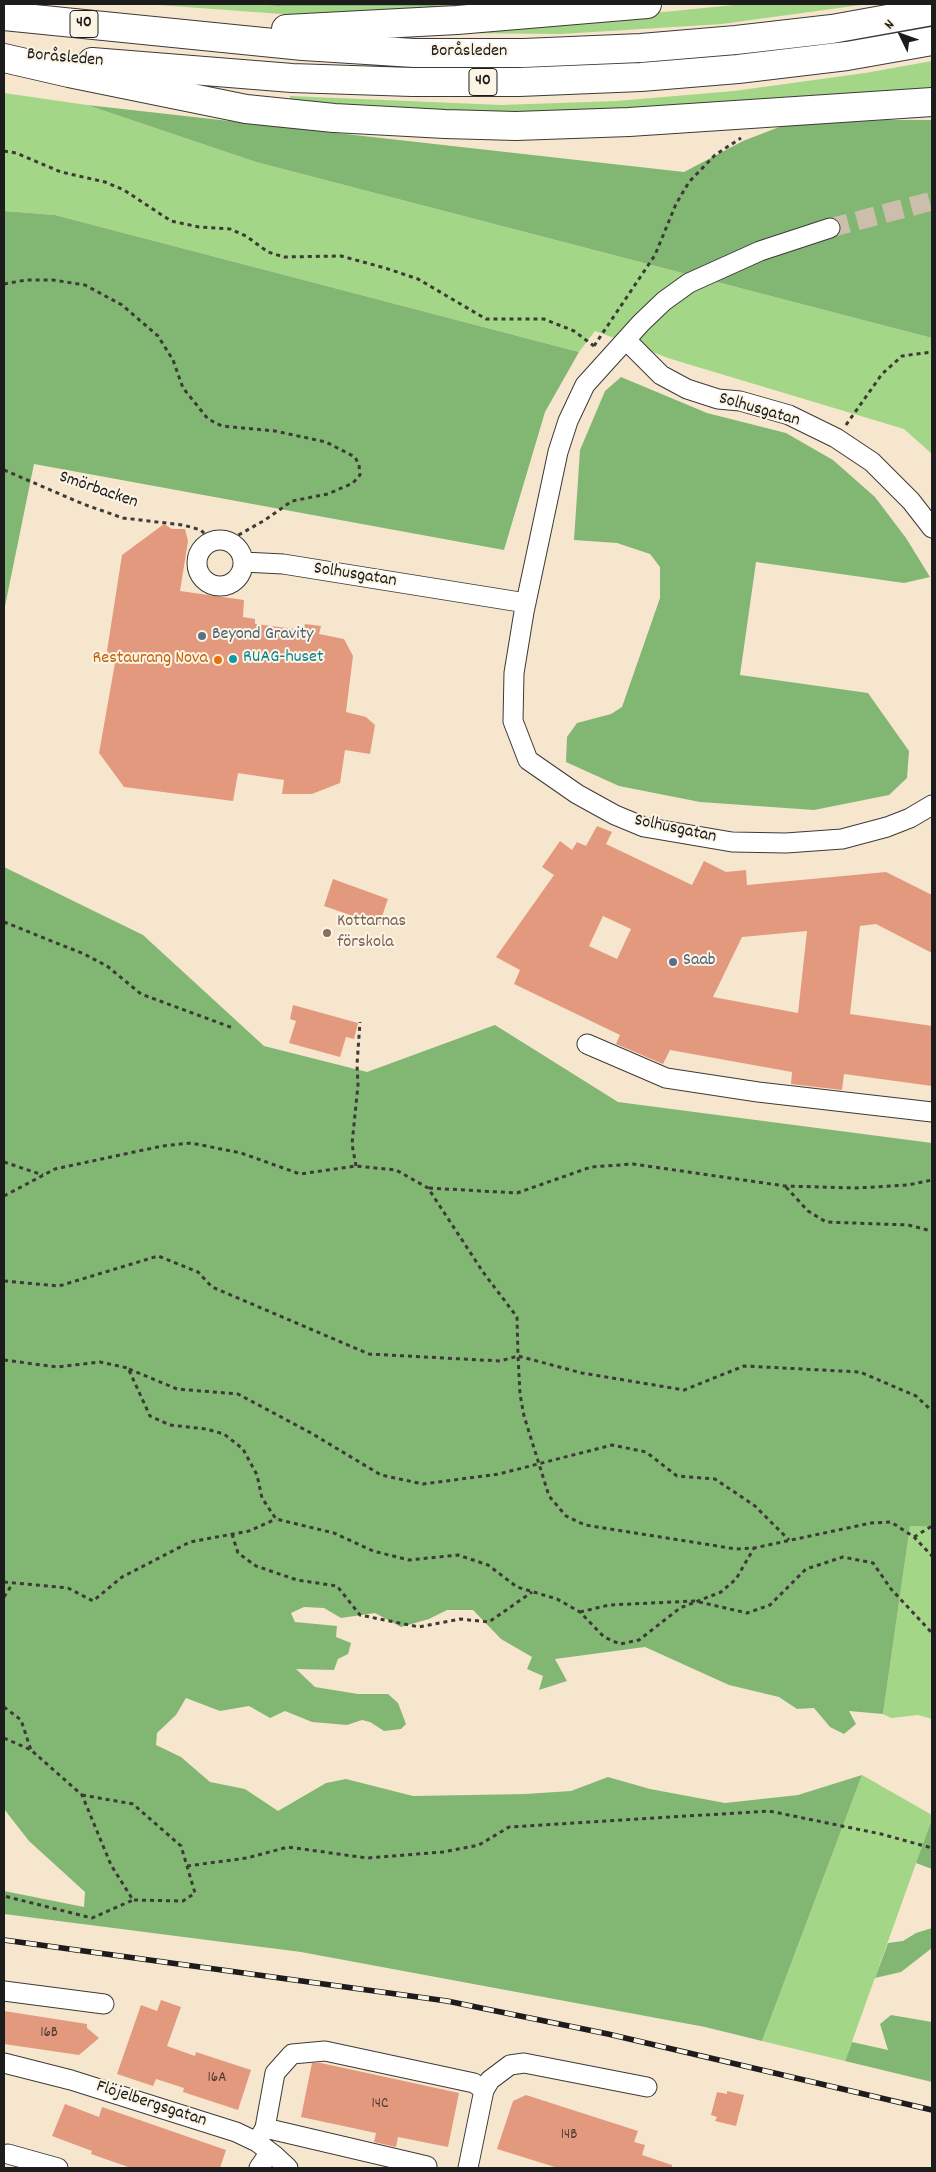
<!DOCTYPE html>
<meta charset="utf-8">
<style>
body{margin:0}
#map{position:relative;width:936px;height:2172px;overflow:hidden;background:#f7e6ce;font-family:Dekko,sans-serif}
canvas{display:block}
.frame{position:absolute;inset:0;border:5px solid #1c1c1c;pointer-events:none}
.north{position:absolute;left:876px;top:10px;width:50px;height:50px;-webkit-text-stroke:4px #fcf5e5;paint-order:stroke;rotate:312deg;font-size:14px;font-weight:700;line-height:20px;text-align:center;color:#1c1c1c}
.north::after{content:'';display:block;margin:auto;width:18px;height:22px;background:#1c1c1c;clip-path:polygon(50% 0,100% 100%,50% 72%,0 100%)}
</style>
<div id="map">
<canvas width="936" height="2172"></canvas>
<div class="frame"></div>
<div class="north">N</div>
</div>
<script>
const ctx = document.querySelector('canvas').getContext('2d');
ctx.lineJoin = 'round';
function fillPath(path, color) { ctx.fillStyle = color; ctx.fill(path, 'evenodd'); }
const shape = rows => new Path2D(rows.map(r => 'M' + r).join(''));
function stroke(path, color, width, dash) { ctx.strokeStyle = color; ctx.lineWidth = width; ctx.lineCap = dash ? 'butt' : 'round'; ctx.setLineDash(dash || []); ctx.stroke(path); }
function label(font, color, halo, rows, align = 'center') {
  ctx.font = font + ' Dekko,sans-serif'; ctx.lineWidth = 4; ctx.setLineDash([]); ctx.textBaseline = 'middle'; ctx.strokeStyle = halo; ctx.fillStyle = color; for (const [text, x, y, turn = 0] of rows) {
    ctx.save(); ctx.translate(x, y); ctx.rotate((+turn || 0) * Math.PI / 180); ctx.textAlign = isNaN(turn) ? turn : align; if (halo) ctx.strokeText(text, 0, 0); ctx.fillText(text, 0, 0); ctx.restore();
  }
}
const green = shape([
 [145,4,432,6,454,4,505,4,427,12,295,15],
 [744,4,868,4,722,24,561,34,452,33],
 [932,61,932,91,829,98,582,110,491,112,423,110,290,100,290,96,501,105,617,101,734,91,865,73],
 [4,93,87,105,256,162,932,338,932,454,904,429,671,359,595,331,579,352,55,215,4,211],
 [910,1526,932,1527,932,1719,918,1715,891,1718,883,1714],
 [862,1775,932,1815,932,1819,845,2061,762,2041]
]);
const forest = shape([
 [259,4,454,4,432,6,277,6],
 [87,105,684,172,743,141,782,126,884,120,932,120,932,338,256,162],
 [4,211,55,215,579,352,545,412,504,550,34,464,4,611],
 [621,377,707,413,786,433,833,460,875,497,906,538,930,577,904,583,756,562,740,675,868,693,909,751,907,778,889,795,814,810,700,802,619,786,566,762,567,737,577,723,611,714,622,707,660,598,660,567,650,554,617,543,574,540,580,450,605,391],
 [4,867,143,935,264,1046,367,1072,495,1025,618,1102,932,1143,932,1527,910,1526,883,1714,849,1711,856,1724,844,1734,830,1727,814,1708,797,1709,779,1697,729,1685,645,1647,555,1659,567,1681,539,1690,543,1676,527,1669,532,1657,501,1639,473,1610,447,1610,429,1619,401,1627,375,1613,341,1618,324,1608,304,1607,291,1613,295,1622,337,1626,336,1637,351,1643,348,1654,338,1659,334,1670,296,1669,315,1687,358,1694,388,1694,398,1703,406,1724,401,1729,384,1731,370,1722,362,1720,347,1725,312,1722,285,1711,270,1718,249,1706,220,1711,186,1698,176,1715,157,1733,156,1745,181,1757,210,1782,245,1789,278,1811,326,1783,346,1779,413,1796,525,1794,571,1791,608,1777,650,1789,725,1803,798,1795,862,1775,762,2041,705,2027,301,1952,4,1914,4,1891,84,1907,85,1892,29,1841,4,1809],
 [932,1819,932,1869,916,1863],
 [932,1928,932,1948,901,1972,875,1978,888,1943,903,1941,916,1933],
 [891,2015,932,2022,932,2082,845,2061,852,2042,888,2050,880,2024]
]);
const building = shape([
 [164,524,172,529,185,529,188,541,180,591,244,600,243,617,255,619,255,624,303,630,305,624,321,626,319,634,344,639,353,656,346,712,366,717,375,725,370,754,345,750,340,783,312,794,282,794,284,780,238,773,233,801,124,787,99,753,115,663,107,651,122,555],
 [597,826,612,832,606,844,692,885,704,861,726,872,746,870,747,885,886,872,932,895,932,953,876,924,860,926,850,1014,932,1026,932,1086,844,1074,842,1090,791,1084,792,1072,670,1050,663,1064,616,1044,620,1035,514,984,520,970,496,957,554,875,542,867,560,841,572,850,577,842,586,846],
 [603,916,631,929,617,959,589,946],
 [807,931,798,1013,713,997,742,937],
 [333,879,388,899,379,925,324,906],
 [293,1005,358,1023,354,1039,346,1037,340,1057,289,1043,296,1021,290,1019],
 [161,2000,181,2007,167,2046,195,2056,196,2052,251,2070,238,2110,183,2092,184,2088,156,2079,153,2086,117,2074,141,2005,157,2011],
 [4,2011,87,2024,87,2028,99,2038,79,2055,4,2044],
 [312,2063,321,2063,459,2093,448,2147,398,2137,396,2147,374,2142,376,2133,301,2117],
 [727,2091,744,2095,736,2126,715,2121,717,2117,711,2115,717,2092,727,2094],
 [526,2095,638,2131,634,2142,645,2145,642,2155,672,2165,672,2168,558,2168,497,2149,513,2101],
 [65,2104,99,2117,102,2107,226,2150,220,2168,131,2168,91,2154,92,2151,52,2136]
]);
const minorTunnel = shape([
 [830,228,932,201]
]);
const path = shape([
 [4,151,16,153,61,172,105,182,124,190,171,221,199,227,230,229,246,236,268,252,284,257,341,256,385,268,418,279,486,319,544,319,574,331,594,346],
 [4,284,26,280,53,280,85,285,122,305,158,336,173,360,183,388,208,419,222,426,275,431,326,442,355,457,359,465,360,475,353,483,328,494,292,501,265,520,228,541],
 [594,346,655,255,676,204,689,182,715,155,741,138],
 [846,425,882,374,902,356,932,352],
 [4,470,83,504,123,518,183,525,201,530,211,541],
 [4,922,84,954,107,966,141,994,233,1028],
 [4,1162,43,1175],
 [356,1166,352,1144,358,1085,357,1065,360,1022],
 [786,1187,808,1211,826,1222,908,1225,932,1231],
 [429,1188,517,1193,591,1167,633,1164,785,1186,856,1188,908,1185,932,1180],
 [4,1196,55,1169,162,1146,191,1143,241,1153,300,1174,356,1166,396,1170,428,1188,483,1272,517,1317,518,1356,582,1373,684,1390,744,1366,860,1372,916,1396,932,1411],
 [4,1281,59,1286,158,1256,198,1272,212,1287,369,1354,500,1361,518,1356,520,1394,524,1416,549,1496,566,1516,585,1525,736,1549,754,1548,871,1523,891,1522,914,1537,932,1556],
 [4,1360,57,1367,100,1362,128,1368,150,1416,170,1425,206,1429,224,1434,243,1449,257,1475,262,1498,276,1519,334,1533,373,1551,409,1560,458,1555,488,1565,517,1587,557,1599,580,1612,604,1637,620,1644,639,1640,680,1608,721,1592,736,1579,754,1548],
 [129,1369,177,1389,238,1394,311,1433,381,1475,423,1484,499,1474,612,1445,646,1452,677,1476,715,1479,755,1506,789,1540],
 [232,1534,238,1553,256,1566,297,1580,337,1586,360,1615,419,1627,460,1619,489,1622,532,1592],
 [914,1537,932,1526],
 [4,1582,68,1588,93,1601,122,1577,190,1542,249,1531,276,1519],
 [4,1597,13,1583],
 [580,1612,609,1605,695,1601,747,1613,770,1605,806,1569,843,1557,873,1563,891,1589,932,1633],
 [4,1707,21,1720,31,1750],
 [4,1738,31,1750,82,1795,111,1865,133,1900,92,1918,4,1896],
 [82,1795,133,1804,181,1846,195,1893,183,1901,133,1900],
 [187,1866,247,1858,288,1847,367,1858,443,1852,479,1845,509,1827,769,1811,881,1834,932,1848]
]);
const minor = shape([
 [830,228,760,251,689,283,664,301,641,323,585,385,568,421,558,452,524,612,514,673,513,721,528,760,577,794,615,815,644,827,732,842,786,843,842,839,887,827,910,818,932,805],
 [626,340,661,375,687,389,718,399,740,401,789,415,836,438,872,462,911,501,932,528],
 '197 563a23 23 0 1 1 46 0a23 23 0 1 1-46 0Z',
 [243,562,283,564,526,603],
 [587,1044,666,1078,758,1092,932,1112],
 [4,1991,104,2004],
 [4,2063,71,2080,236,2132,257,2142,274,2155,288,2168],
 [265,2128,427,2166],
 [257,2142,265,2128,275,2073,292,2054,325,2051,474,2083,484,2090],
 [8,2154,58,2168],
 [259,2168,270,2152],
 [468,2168,484,2090,490,2080,510,2065,524,2063,647,2087]
]);
const highway = shape([
 [4,16,303,46,414,53,524,53,641,48,736,40,832,29,932,11],
 [286,29,457,20,647,4],
 [4,58,69,73,246,109,334,118,445,124,516,126,629,122,932,102],
 [92,62,292,78,412,82,519,82,641,77,738,69,847,56,932,41]
]);
const rail = shape([
 [4,1940,447,2001,608,2034,932,2110]
]);
const markers = [
 [202,636,5,"#5c6f8a"],
 [233,659,5,"#0f9aa8"],
 [218,660,5,"#e8710a"],
 [327,933,5,"#8d6e63"],
 [673,962,5,"#5c6f8a"]
];
const numberNames = [
 ["16B",49,2034],
 ["16A",217,2079],
 ["14C",380,2105],
 ["14B",569,2136]
];
const shields = [
 [84,24,28],
 [483,82,28]
];
const shieldNames = [
 ["40",84,24],
 ["40",483,82]
];
const streetNames = [
 ["Boråsleden",469,53],
 ["Boråsleden",65,59,5],
 ["Solhusgatan",759,411,16],
 ["Smörbacken",98,491,19],
 ["Solhusgatan",355,576,9],
 ["Solhusgatan",675,830,12],
 ["Flöjelbergsgatan",151,2105,18]
];
const serviceNames = [
 ["Beyond Gravity",212,636],
 ["Saab",683,962]
];
const cultureNames = [
 ["RUAG-huset",243,659]
];
const foodNames = [
 ["Restaurang Nova",208,660]
];
const educationNames = [
 ["Kottarnas",337,923],
 ["förskola",337,944]
];
fillPath(green, '#a3d686');
fillPath(forest, '#82b773');
fillPath(building, '#e3997d');
stroke(minorTunnel, '#cbbeaa', 19, [19, 9]);
stroke(minor, '#3d3a37', 21);
stroke(highway, '#3d3a37', 30);
stroke(path, '#3d3a37', 3, [4, 4]);
stroke(minor, '#fff', 19);
stroke(highway, '#fff', 28);
stroke(rail, '#1c1c1c', 5.5);
stroke(rail, '#fcf5e5', 4, [11]);
for (const [x, y, r, color] of markers) { const dot = new Path2D(); dot.arc(x, y, r, 0, 2 * Math.PI); ctx.fillStyle = color; ctx.fill(dot); stroke(dot, '#fcf5e5', 2); }
label('15px', '#4e3b34', null, numberNames);
for (const [x, y, w] of shields) { const box = new Path2D(); box.roundRect(x - w / 2, y - 13.5, w, 27, 4); ctx.fillStyle = '#fcf5e5'; ctx.fill(box); stroke(box, '#1c1c1c', 1); }
label('bold 16px', '#1c1c1c', null, shieldNames);
label('18px', '#1c1c1c', '#fcf5e5', streetNames);
label('18px', '#4e5e75', '#fcf5e5', serviceNames, 'left');
label('18px', '#0d838f', '#fcf5e5', cultureNames, 'left');
label('18px', '#c56008', '#fcf5e5', foodNames, 'right');
label('18px', '#785e54', '#fcf5e5', educationNames, 'left');
</script>
